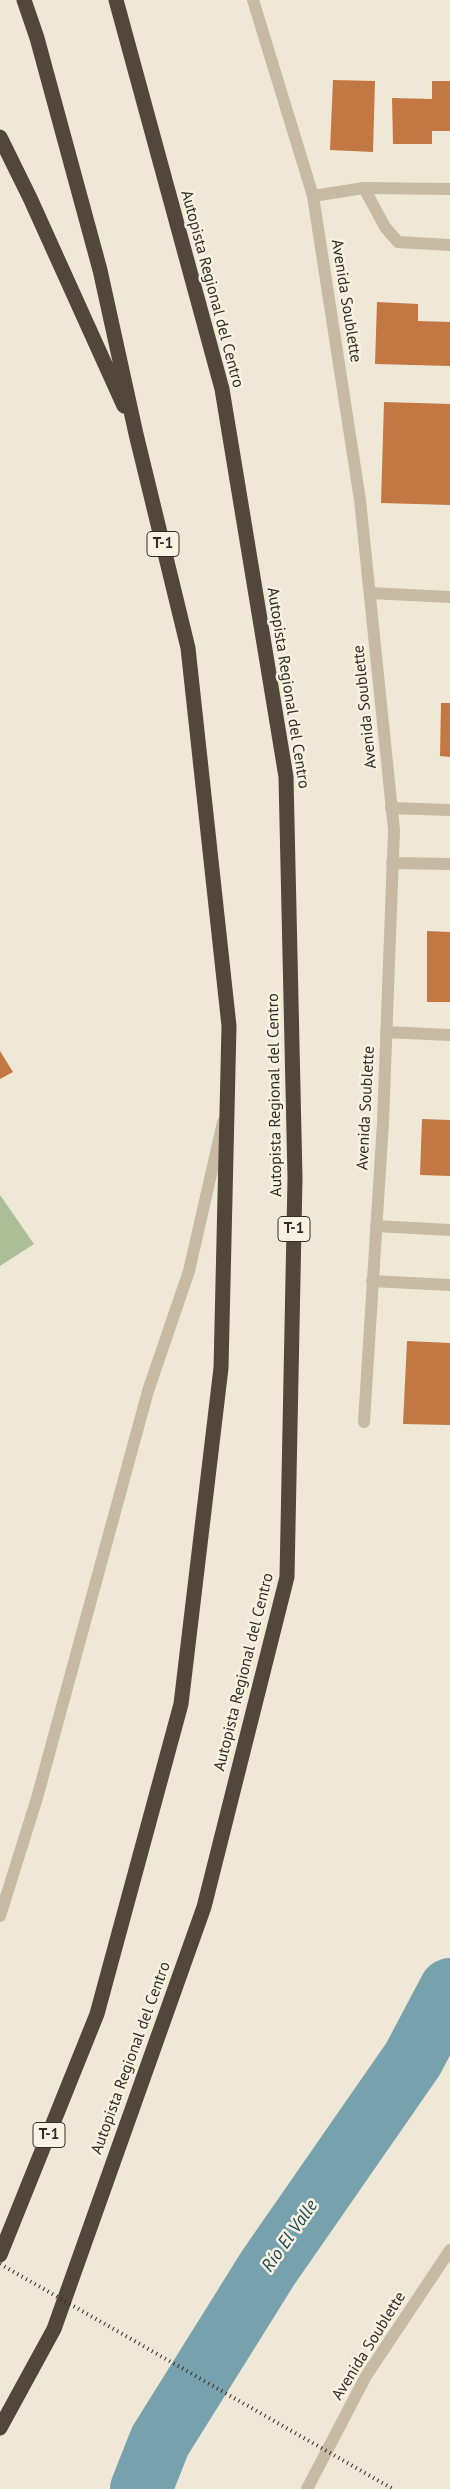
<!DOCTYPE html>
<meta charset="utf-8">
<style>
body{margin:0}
canvas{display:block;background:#f0e8d7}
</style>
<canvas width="450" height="2489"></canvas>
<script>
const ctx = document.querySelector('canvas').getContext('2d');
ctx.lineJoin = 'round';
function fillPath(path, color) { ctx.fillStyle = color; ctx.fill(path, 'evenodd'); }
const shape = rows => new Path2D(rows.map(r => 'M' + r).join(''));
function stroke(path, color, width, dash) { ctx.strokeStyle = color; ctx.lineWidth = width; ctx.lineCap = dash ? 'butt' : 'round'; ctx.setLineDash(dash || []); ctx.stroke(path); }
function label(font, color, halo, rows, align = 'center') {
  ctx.font = font + ' "PT Sans",sans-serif'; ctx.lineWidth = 5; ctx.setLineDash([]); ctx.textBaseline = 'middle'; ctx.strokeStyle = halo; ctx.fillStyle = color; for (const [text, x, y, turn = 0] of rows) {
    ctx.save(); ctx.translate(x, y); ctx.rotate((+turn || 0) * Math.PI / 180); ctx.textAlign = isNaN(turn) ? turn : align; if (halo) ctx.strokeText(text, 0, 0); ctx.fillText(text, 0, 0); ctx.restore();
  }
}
const green = shape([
 [0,1195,34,1244,0,1266]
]);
const river = shape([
 [141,2489,160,2441,268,2268,413,2059,450,1989]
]);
const building = shape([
 [333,80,375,81,373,152,330,150],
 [432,81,450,81,450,131,432,131,432,144,393,144,392,98,432,99],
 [377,302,418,304,418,321,450,322,450,366,375,364],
 [384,402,450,404,450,505,381,503],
 [441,703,450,703,450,757,440,756],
 [427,931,450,932,450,1002,427,1002],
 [0,1051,13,1072,0,1079],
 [422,1119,450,1120,450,1176,420,1175],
 [407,1341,450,1343,450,1425,403,1424]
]);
const lane = shape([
 [253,0,313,196,360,500,394,830,383,1122,364,1422],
 [364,188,385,227,398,242,450,245],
 [313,196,364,188,450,189],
 [370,593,450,597],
 [391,808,450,810],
 [392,863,450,864],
 [386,1032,450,1035],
 [376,1226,450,1230],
 [372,1281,450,1285],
 [0,1916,37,1798,148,1391,189,1271,223,1122]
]);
const street = shape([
 [307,2489,366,2376,450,2250]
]);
const highway = shape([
 [0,137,30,198,124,406],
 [0,2255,97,2014,181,1704,221,1368,229,1026,188,648,136,434,100,270,37,38,24,0],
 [0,2428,54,2329,204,1907,287,1577,295,1178,286,777,222,389,116,0]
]);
const rail = shape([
 [0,2264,393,2489]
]);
const shields = [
 [163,544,32],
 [294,1229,32],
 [49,2135,32]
];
const shieldNames = [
 ["T-1",163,544],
 ["T-1",294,1229],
 ["T-1",49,2135]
];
const streetNames = [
 ["Autopista Regional del Centro",212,289,75],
 ["Avenida Soublette",346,301,81],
 ["Autopista Regional del Centro",288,688,81],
 ["Avenida Soublette",365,707,-96],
 ["Autopista Regional del Centro",275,1095,-91],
 ["Avenida Soublette",366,1108,-87],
 ["Autopista Regional del Centro",244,1672,-76],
 ["Autopista Regional del Centro",131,2058,-70],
 ["Avenida Soublette",369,2346,-58]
];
const waterNames = [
 ["Río El Valle",290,2236,-55]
];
fillPath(green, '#abbe98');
stroke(river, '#77a1ac', 62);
fillPath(building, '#c37742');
stroke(lane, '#c7baa4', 12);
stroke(street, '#c7baa4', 12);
stroke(highway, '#53473c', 15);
stroke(rail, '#332c25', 4, [1, 4]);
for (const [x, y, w] of shields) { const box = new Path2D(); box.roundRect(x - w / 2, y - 12.5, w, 25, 4); ctx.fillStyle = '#f8f2e3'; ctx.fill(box); stroke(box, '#332c25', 1); }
label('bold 15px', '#332c25', null, shieldNames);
label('16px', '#332c25', '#f8f2e3', streetNames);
label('italic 18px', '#1c4652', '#f8f2e3', waterNames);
</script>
